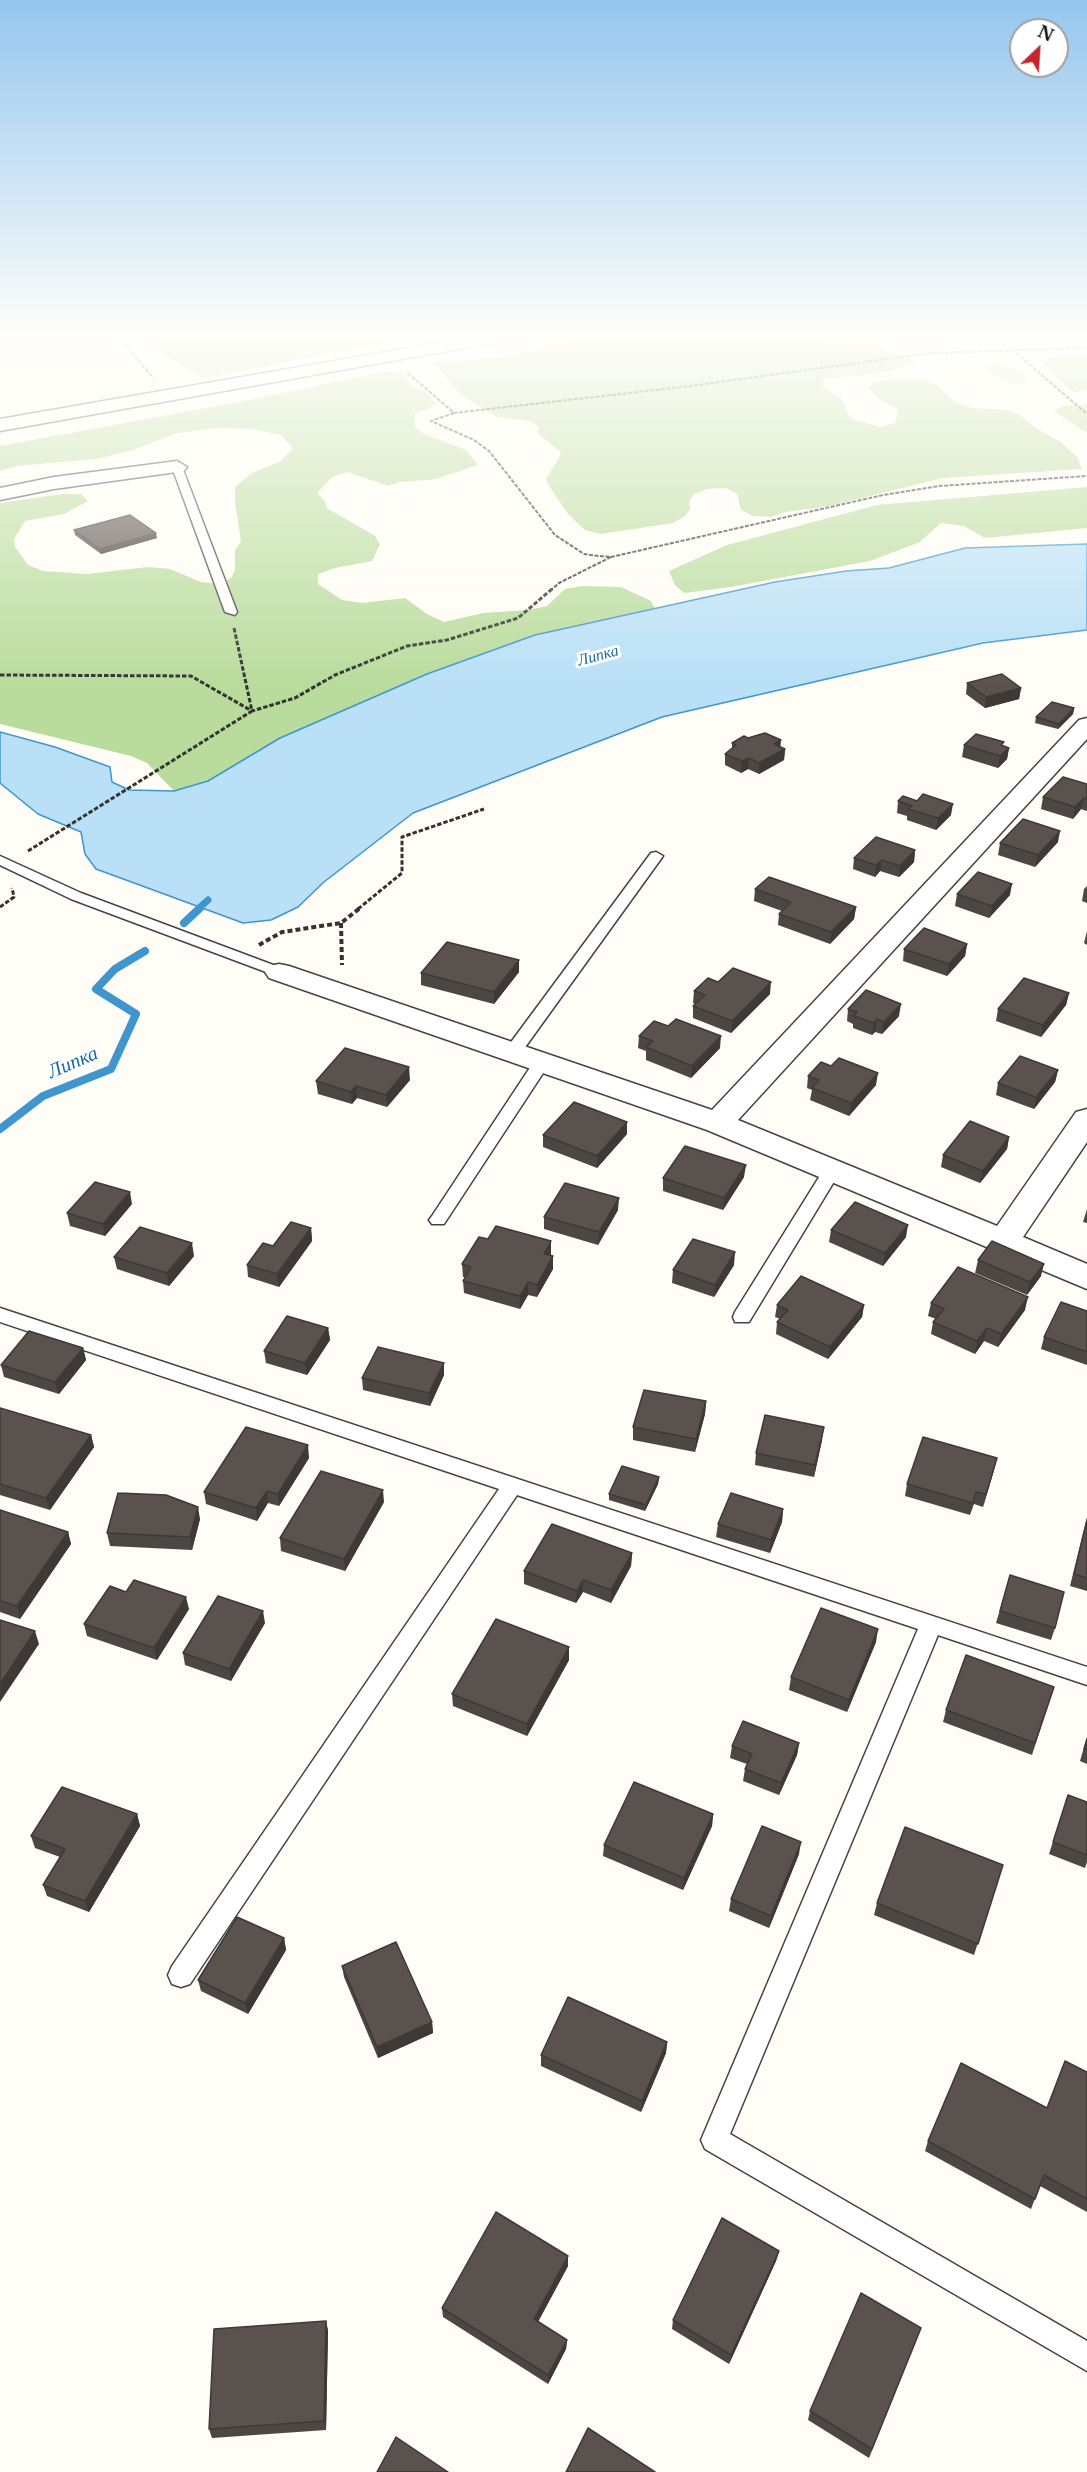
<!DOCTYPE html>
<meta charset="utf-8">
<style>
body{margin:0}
#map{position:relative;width:1087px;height:2472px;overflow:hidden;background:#fffdf5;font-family:"Libre Baskerville",serif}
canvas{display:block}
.north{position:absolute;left:1009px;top:18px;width:60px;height:60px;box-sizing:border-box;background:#fff;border:2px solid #a0a0a0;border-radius:50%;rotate:25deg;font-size:16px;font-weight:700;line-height:24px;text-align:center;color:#111}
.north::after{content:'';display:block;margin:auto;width:21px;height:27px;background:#c4262e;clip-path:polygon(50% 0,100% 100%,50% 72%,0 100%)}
</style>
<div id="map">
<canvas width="1087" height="2472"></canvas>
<div class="north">N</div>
</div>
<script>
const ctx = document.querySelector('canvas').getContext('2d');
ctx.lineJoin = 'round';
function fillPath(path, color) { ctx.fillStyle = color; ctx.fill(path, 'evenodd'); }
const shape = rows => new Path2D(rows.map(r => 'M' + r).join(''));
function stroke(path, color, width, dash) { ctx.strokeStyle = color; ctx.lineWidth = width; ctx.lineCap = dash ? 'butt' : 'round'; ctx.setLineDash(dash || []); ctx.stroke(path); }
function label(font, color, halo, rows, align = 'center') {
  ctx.font = font + ' "Libre Baskerville",serif'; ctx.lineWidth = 6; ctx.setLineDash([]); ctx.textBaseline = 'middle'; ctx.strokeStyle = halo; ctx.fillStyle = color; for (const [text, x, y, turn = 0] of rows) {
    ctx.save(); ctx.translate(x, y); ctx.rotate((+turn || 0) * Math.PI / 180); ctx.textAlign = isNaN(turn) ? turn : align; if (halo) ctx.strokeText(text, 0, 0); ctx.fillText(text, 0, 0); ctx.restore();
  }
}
const green = shape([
 [997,363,1016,369,1029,379,1016,386,996,376,983,365]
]);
const forest = shape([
 [157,339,406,339,204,378,164,356],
 [583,339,793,339,875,345,917,361,887,372,824,379,823,387,841,398,851,419,881,427,895,423,899,410,879,399,868,387,875,382,890,380,922,380,936,385,956,403,971,408,1007,410,1021,416,1037,429,1061,442,1077,457,1082,469,943,478,825,507,785,512,771,517,753,516,741,510,737,494,726,488,707,489,694,494,689,501,690,509,685,516,673,523,601,534,585,530,569,515,549,486,546,479,559,458,561,452,537,433,539,427,530,421,497,417,460,394,434,363,495,358],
 [1060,355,1087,355,1087,390,1075,392,1066,386,1043,363,1048,358],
 [388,371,403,373,411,386,423,390,436,403,429,409,415,413,415,427,424,434,466,450,478,465,436,479,400,482,389,486,347,472,332,477,317,493,325,501,327,508,375,536,380,544,372,561,335,568,318,574,318,584,342,600,362,603,405,598,427,614,444,622,483,613,528,610,547,606,565,589,582,586,621,587,651,601,656,610,535,635,427,674,280,738,208,781,174,791,147,763,131,756,0,724,0,503,62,494,81,494,88,501,64,514,25,521,14,539,15,547,28,565,43,571,87,574,148,567,170,569,201,582,221,584,232,577,235,569,235,550,241,542,235,502,235,487,252,473,281,461,293,448,281,435,252,429,216,428,177,433,133,450,96,459,17,466,0,471,0,446,249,400],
 [1087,405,1087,433,1054,411,1063,406],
 [1087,487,1087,528,985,538,964,526,941,523,920,542,870,561,731,587,684,593,675,585,669,571,727,545,877,505]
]);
const water = shape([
 [1087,544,1087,630,983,643,662,717,413,813,324,882,298,907,271,920,243,923,96,869,85,854,81,832,38,814,0,783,0,732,55,747,110,767,112,782,129,790,174,791,208,781,280,738,427,674,535,635,775,582,846,571,889,568,965,548,1087,544]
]);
const streamFar1 = shape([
 [198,909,208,900]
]);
const stream = shape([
 [184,923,200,908],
 [0,1129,43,1096,111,1069,136,1014,96,989,115,969,145,951]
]);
const pathFar2 = shape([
 [121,339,153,378],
 [1016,353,1087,414],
 [408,373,454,413,690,386,931,353,1087,348],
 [454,413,431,421,474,440,489,451,555,535,584,554,599,556,611,557,883,495,939,486,1087,476],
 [550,591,559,583,611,557]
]);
const pathFar1 = shape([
 [0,675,191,676,252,711,295,698,335,675,407,646,447,640,518,618,552,589],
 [28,851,252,711,234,628],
 [0,907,14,897,12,888],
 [358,909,402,873,402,837,484,809]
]);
const path = shape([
 [341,923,342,965],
 [259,945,282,932,341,923,360,908]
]);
const service = shape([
 [177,464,182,467,237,612,235,615,225,612,172,467,177,464],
 [656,852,663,856,518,1057,506,1057,504,1053,506,1049,651,853,656,852],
 [0,856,81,893,284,969,287,972,284,975,274,975,71,899,0,865,0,856],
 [541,1059,549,1064,444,1224,432,1224,429,1220,432,1216,535,1060,541,1059],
 [832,1164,841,1170,749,1322,735,1322,733,1317,735,1312,826,1166,832,1164],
 [0,1308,1087,1667,1087,1685,938,1635,730,2134,1087,2341,1087,2371,705,2149,701,2140,918,1629,517,1495,190,1984,181,1987,172,1984,168,1975,172,1966,499,1489,0,1322,0,1308]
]);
const minor = shape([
 [460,339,495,339,487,344,0,431,0,419,460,339],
 [177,461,187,467,184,471,54,489,0,500,0,488,54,477,177,461],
 [1087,718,1087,739,738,1120,997,1226,1076,1112,1087,1109,1087,1142,1023,1237,1087,1264,1087,1289,707,1130,269,978,265,972,269,966,279,964,289,966,712,1110,1079,720,1087,718]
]);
const wall = shape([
 [74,530,157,538,101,554,75,535],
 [967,683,1021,688,1019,699,985,708,966,694],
 [1074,708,1073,714,1058,729,1035,723,1036,717],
 [748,738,785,749,784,760,759,774,748,769,741,773,725,765,725,754,732,748,732,743],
 [964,745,1003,746,1009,748,1007,759,998,768,962,757],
 [1087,784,1087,811,1081,809,1073,819,1041,809,1043,797],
 [898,801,951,815,936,830,907,820,907,816,897,813],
 [1058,842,1035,867,998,855,1000,843],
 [915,850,914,862,899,877,880,871,875,877,853,869,854,858],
 [1087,886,1087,903,1082,901,1084,889],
 [755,889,856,907,854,919,830,944,778,925,779,914,782,911,754,901],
 [957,894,1010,895,989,918,955,906],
 [1087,931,1087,945,1084,943],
 [967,944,965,956,947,976,903,961,904,949],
 [519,972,494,1004,421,985,421,973],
 [718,982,770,994,731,1033,693,1018,693,1006,695,1004,693,1003,694,991],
 [1069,993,1066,1005,1041,1037,996,1021,998,1009],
 [848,1009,899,1016,882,1034,875,1032,872,1035,853,1028,853,1024,847,1021],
 [639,1036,720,1048,691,1078,646,1060,646,1051,638,1048],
 [1058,1070,1055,1082,1034,1109,996,1095,998,1083],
 [808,1076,876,1085,849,1116,810,1100,812,1090,807,1088],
 [410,1080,387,1107,357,1098,352,1104,318,1094,316,1081],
 [627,1134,597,1168,543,1147,543,1135],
 [1009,1137,1007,1149,980,1183,941,1167,943,1155],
 [744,1177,723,1210,663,1191,663,1178],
 [132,1204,105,1236,70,1226,67,1213],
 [1087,1209,1087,1223,1083,1222],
 [618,1210,598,1245,544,1229,544,1217],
 [311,1228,312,1241,279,1287,248,1277,247,1265,273,1246],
 [831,1230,906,1237,883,1266,829,1242],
 [488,1239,551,1241,551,1254,550,1256,553,1256,553,1269,537,1297,528,1295,520,1309,464,1293,463,1281,465,1277,463,1277,462,1264],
 [194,1256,169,1286,117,1269,114,1257],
 [978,1260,1041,1276,1027,1295,975,1273],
 [734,1265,714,1297,672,1283,673,1270],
 [931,1303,1025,1310,998,1347,984,1341,975,1354,931,1334,933,1322,936,1319,928,1316],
 [777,1305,864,1305,862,1317,828,1359,776,1334,777,1322,780,1319,775,1317],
 [1087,1311,1087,1365,1041,1349,1044,1337],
 [328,1328,330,1340,307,1375,266,1363,264,1351],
 [83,1348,86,1360,59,1394,4,1377,1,1365],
 [444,1375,430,1406,363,1390,362,1378],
 [706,1401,705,1414,695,1452,633,1440,633,1427],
 [0,1408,91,1435,94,1447,50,1510,0,1495],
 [822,1440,814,1477,755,1465,756,1453],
 [309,1458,279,1506,268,1503,257,1521,206,1504,204,1492],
 [994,1470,983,1507,974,1504,970,1515,905,1496,907,1484],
 [659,1477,658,1484,645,1511,609,1500,609,1494],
 [384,1502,345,1571,281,1551,280,1538],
 [783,1509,782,1522,770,1553,716,1537,718,1524],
 [0,1510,68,1532,71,1544,20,1619,0,1612],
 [1087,1517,1087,1591,1070,1586],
 [200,1519,192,1550,110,1546,107,1533],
 [632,1553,631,1566,611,1603,583,1592,576,1603,524,1584,524,1571],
 [1010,1575,1055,1628,1051,1640,996,1623],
 [189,1609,157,1660,87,1636,84,1624],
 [265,1623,231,1681,185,1665,183,1653],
 [876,1642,847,1712,789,1690,791,1677],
 [569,1647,569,1660,527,1736,453,1706,452,1694],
 [1054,1687,1032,1755,943,1722,946,1710],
 [1087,1737,1087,1764,1080,1761],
 [799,1743,797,1755,779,1795,743,1781,745,1769,747,1764,730,1758,732,1746],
 [1068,1795,1087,1802,1087,1862,1085,1868,1049,1854],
 [137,1814,140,1826,89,1912,47,1896,43,1885,60,1857,35,1848,31,1836],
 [713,1814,712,1826,683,1890,603,1856,604,1845],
 [799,1854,769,1928,729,1911,731,1899],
 [1003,1865,974,1955,874,1915,877,1903],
 [284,1938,286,1950,248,2014,201,1991,198,1980],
 [342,1966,432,2022,433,2033,378,2058,344,1977],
 [667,2042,666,2053,641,2112,541,2066,541,2055],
 [1087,2072,1087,2212,1040,2186,1031,2209,925,2151,928,2141,1047,2108],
 [779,2251,776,2261,729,2364,672,2329,673,2320],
 [568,2256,568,2266,538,2322,567,2340,566,2349,548,2384,443,2317,442,2308],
 [326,2321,328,2331,326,2430,212,2438,209,2429],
 [921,2328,869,2458,808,2420,810,2411]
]);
const shadedWall = shape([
 [156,533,157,538,101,554,100,549],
 [1021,688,1019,699,985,708,986,697],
 [1074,708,1073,714,1058,729,1059,724],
 [781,740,780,752,774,744],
 [1009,748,1007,759,998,768,1000,756],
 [785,749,784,760,759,774,759,763],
 [749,758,748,769,741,773,742,761],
 [1084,798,1081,809,1073,819,1075,807],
 [953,804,951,815,936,830,938,818],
 [1060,831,1058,842,1035,867,1038,855],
 [915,850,914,862,899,877,900,866],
 [882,860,880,871,875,877,876,865],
 [1012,884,1010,895,989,918,992,906],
 [856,907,854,919,830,944,831,932],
 [967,944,965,956,947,976,949,964],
 [519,960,519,972,494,1004,494,992],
 [771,982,770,994,731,1033,732,1021],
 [1069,993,1066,1005,1041,1037,1043,1025],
 [901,1004,899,1016,882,1034,884,1022],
 [877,1019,875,1032,872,1035,874,1023],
 [721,1036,720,1048,691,1078,692,1066],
 [409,1067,410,1080,387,1107,386,1095],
 [1058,1070,1055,1082,1034,1109,1036,1097],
 [878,1073,876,1085,849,1116,851,1103],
 [356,1086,357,1098,352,1104,351,1092],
 [627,1122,627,1134,597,1168,597,1156],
 [1009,1137,1007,1149,980,1183,983,1171],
 [746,1165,744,1177,723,1210,724,1198],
 [130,1192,132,1204,105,1236,103,1224],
 [619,1198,618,1210,598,1245,599,1232],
 [908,1225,906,1237,883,1266,885,1253],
 [311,1228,312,1241,279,1287,277,1274],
 [551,1241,551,1254,544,1266,544,1254],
 [192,1243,194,1256,169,1286,167,1273],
 [735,1252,734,1265,714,1297,715,1285],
 [553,1256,553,1269,537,1297,537,1285],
 [1044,1264,1041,1276,1027,1295,1030,1282],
 [528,1282,528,1295,520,1309,520,1296],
 [1028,1297,1025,1310,998,1347,1001,1334],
 [864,1305,862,1317,828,1359,830,1347],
 [328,1328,330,1340,307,1375,305,1363],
 [987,1328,984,1341,975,1354,977,1341],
 [83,1348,86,1360,59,1394,55,1382],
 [444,1363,444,1375,430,1406,429,1393],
 [706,1401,705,1414,695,1452,696,1439],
 [824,1427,822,1440,814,1477,815,1465],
 [91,1435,94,1447,50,1510,46,1498],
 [308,1445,309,1458,279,1506,278,1494],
 [997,1458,994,1470,983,1507,986,1494],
 [659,1477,658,1484,645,1511,646,1505],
 [383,1490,384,1502,345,1571,344,1559],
 [267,1491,268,1503,257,1521,256,1508],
 [198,1507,200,1519,192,1550,190,1537],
 [783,1509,782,1522,770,1553,771,1540],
 [68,1532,71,1544,20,1619,17,1606],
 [632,1553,631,1566,611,1603,611,1590],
 [583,1580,583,1592,576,1603,577,1591],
 [186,1597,189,1609,157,1660,154,1648],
 [263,1611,265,1623,231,1681,229,1669],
 [878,1629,876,1642,847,1712,849,1700],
 [35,1631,39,1644,0,1702,0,1684],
 [569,1647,569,1660,527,1736,527,1724],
 [799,1743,797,1755,779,1795,781,1783],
 [137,1814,140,1826,89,1912,85,1901],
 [713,1814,712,1826,683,1890,684,1878],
 [801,1842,799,1854,769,1928,771,1916],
 [284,1938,286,1950,248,2014,245,2003],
 [432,2022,433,2033,378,2058,377,2047],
 [667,2042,666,2053,641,2112,642,2101],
 [779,2251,776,2261,729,2364,731,2355],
 [568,2256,568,2266,534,2329,534,2319],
 [326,2321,328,2331,326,2430,324,2421],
 [567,2340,566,2349,548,2384,548,2375]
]);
const building = shape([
 [130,515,156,533,100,549,74,530,130,515],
 [1002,674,1021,688,986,697,967,683,1002,674],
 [1052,702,1074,708,1059,724,1036,717,1052,702],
 [765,733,781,740,774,744,785,749,759,763,749,758,742,761,725,754,736,745,732,743,744,736,748,738,765,733],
 [976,734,1004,742,1001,745,1009,748,1000,756,964,745,976,734],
 [1063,777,1087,784,1087,799,1084,798,1075,807,1043,797,1063,777],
 [923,794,953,804,938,818,908,809,912,806,898,801,903,796,917,801,923,794],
 [1023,819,1060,831,1038,855,1000,843,1023,819],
 [876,837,915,850,900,866,882,860,876,865,854,858,876,837],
 [978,872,1012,884,992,906,957,894,978,872],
 [769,877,856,907,831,932,779,914,791,902,755,889,769,877],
 [924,928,967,944,949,964,904,949,924,928],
 [447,942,519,960,494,992,421,973,447,942],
 [733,968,771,982,732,1021,693,1006,705,995,694,991,708,978,718,982,733,968],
 [1024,978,1069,993,1043,1025,998,1009,1024,978],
 [866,990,901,1004,884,1022,877,1019,874,1023,854,1016,857,1012,848,1009,866,990],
 [676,1019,721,1036,692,1066,646,1047,653,1041,639,1036,654,1021,668,1026,676,1019],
 [345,1048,409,1067,386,1095,356,1086,351,1092,316,1081,345,1048],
 [1020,1056,1058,1070,1036,1097,998,1083,1020,1056],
 [839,1058,878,1073,851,1103,812,1088,819,1080,808,1076,821,1062,831,1066,839,1058],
 [574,1102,627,1122,597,1156,543,1135,574,1102],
 [970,1121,1009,1137,983,1171,943,1155,970,1121],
 [685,1146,746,1165,724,1198,663,1178,685,1146],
 [95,1182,130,1192,103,1224,67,1213,95,1182],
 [565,1183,619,1198,599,1232,544,1217,565,1183],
 [855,1202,908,1225,885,1253,831,1230,855,1202],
 [291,1222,311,1228,277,1274,247,1265,263,1243,273,1246,291,1222],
 [496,1226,551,1241,544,1254,553,1256,537,1285,528,1282,520,1296,463,1281,471,1267,462,1264,479,1237,488,1239,496,1226],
 [140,1227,192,1243,167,1273,114,1257,140,1227],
 [693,1239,735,1252,715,1285,673,1270,693,1239],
 [992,1241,1044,1264,1030,1282,978,1260,992,1241],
 [958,1267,1028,1297,1001,1334,987,1328,977,1341,933,1322,944,1309,931,1303,958,1267],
 [801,1276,864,1305,830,1347,777,1322,788,1310,777,1305,801,1276],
 [1061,1302,1087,1311,1087,1352,1044,1337,1061,1302],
 [287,1316,328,1328,305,1363,264,1351,287,1316],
 [29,1331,83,1348,55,1382,1,1365,29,1331],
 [378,1347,444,1363,429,1393,362,1378,378,1347],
 [644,1390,706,1401,696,1439,633,1427,644,1390],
 [0,1408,91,1435,46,1498,0,1484,0,1408],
 [765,1415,824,1427,815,1465,756,1453,765,1415],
 [246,1427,308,1445,278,1494,267,1491,256,1508,204,1492,246,1427],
 [923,1437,997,1458,986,1494,976,1492,973,1503,907,1484,923,1437],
 [622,1466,659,1477,646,1505,609,1494,622,1466],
 [321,1471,383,1490,344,1559,280,1538,321,1471],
 [118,1493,166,1495,198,1507,190,1537,107,1533,118,1493],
 [731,1493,783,1509,771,1540,718,1524,731,1493],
 [0,1510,68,1532,17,1606,0,1601,0,1510],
 [1087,1520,1087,1578,1074,1574,1087,1520],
 [552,1524,632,1553,611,1590,583,1580,577,1591,524,1571,552,1524],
 [1010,1575,1064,1592,1055,1628,1000,1611,1010,1575],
 [134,1580,186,1597,154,1648,84,1624,110,1586,126,1592,134,1580],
 [218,1596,263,1611,229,1669,183,1653,218,1596],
 [821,1608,878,1629,849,1700,791,1677,821,1608],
 [496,1619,569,1647,527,1724,452,1694,496,1619],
 [0,1620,35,1631,0,1684,0,1620],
 [966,1655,1054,1687,1035,1743,946,1710,966,1655],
 [743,1721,799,1743,781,1783,745,1769,752,1754,732,1746,743,1721],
 [1087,1739,1087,1750,1084,1749,1087,1739],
 [634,1782,713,1814,684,1878,604,1845,634,1782],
 [62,1787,137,1814,85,1901,43,1885,65,1849,31,1836,62,1787],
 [1068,1795,1087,1802,1087,1855,1053,1842,1068,1795],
 [762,1826,801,1842,771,1916,731,1899,762,1826],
 [905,1827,1003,1865,978,1944,877,1903,905,1827],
 [237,1917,284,1938,245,2003,198,1980,237,1917],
 [396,1942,432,2022,377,2047,342,1966,396,1942],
 [568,1997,667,2042,642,2101,541,2055,568,1997],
 [1065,2061,1087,2072,1087,2199,1044,2175,1035,2199,928,2141,961,2063,1047,2108,1065,2061],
 [496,2212,568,2256,534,2319,567,2340,548,2375,442,2308,496,2212],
 [722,2218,779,2251,731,2355,673,2320,722,2218],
 [861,2293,921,2328,872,2449,810,2411,861,2293],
 [326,2321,324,2421,209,2429,214,2329,326,2321],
 [588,2428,655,2472,566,2472,588,2428],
 [396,2437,448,2472,377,2472,396,2437]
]);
const farWaternames = [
 ["Липка",598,656,-15]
];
const waterNames = [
 ["Липка",73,1063,-23]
];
fillPath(green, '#d5ebbd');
fillPath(forest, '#b9dc9c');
fillPath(water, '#b9e0f7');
stroke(water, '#3f96cf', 1.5);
stroke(streamFar1, '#3f96cf', 7);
stroke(stream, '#3f96cf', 8);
stroke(service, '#444', 3);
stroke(minor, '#444', 3);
stroke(pathFar2, '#333', 2, [4, 1.5]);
stroke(pathFar1, '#333', 3, [4.5, 2]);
stroke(path, '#333', 4, [5, 3]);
fillPath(service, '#fff');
fillPath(minor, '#fff');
fillPath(wall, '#4d4742');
fillPath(shadedWall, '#3f3936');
fillPath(building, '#5a524d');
stroke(building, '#3f3936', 1.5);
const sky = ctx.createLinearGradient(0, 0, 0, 685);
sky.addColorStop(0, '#95c6ee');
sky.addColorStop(0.49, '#fffefa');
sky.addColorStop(1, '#fffefa00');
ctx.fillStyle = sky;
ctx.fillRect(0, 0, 1087, 685);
label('italic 16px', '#1768a6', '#fff', farWaternames);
label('italic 20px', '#1768a6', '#fff', waterNames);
</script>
